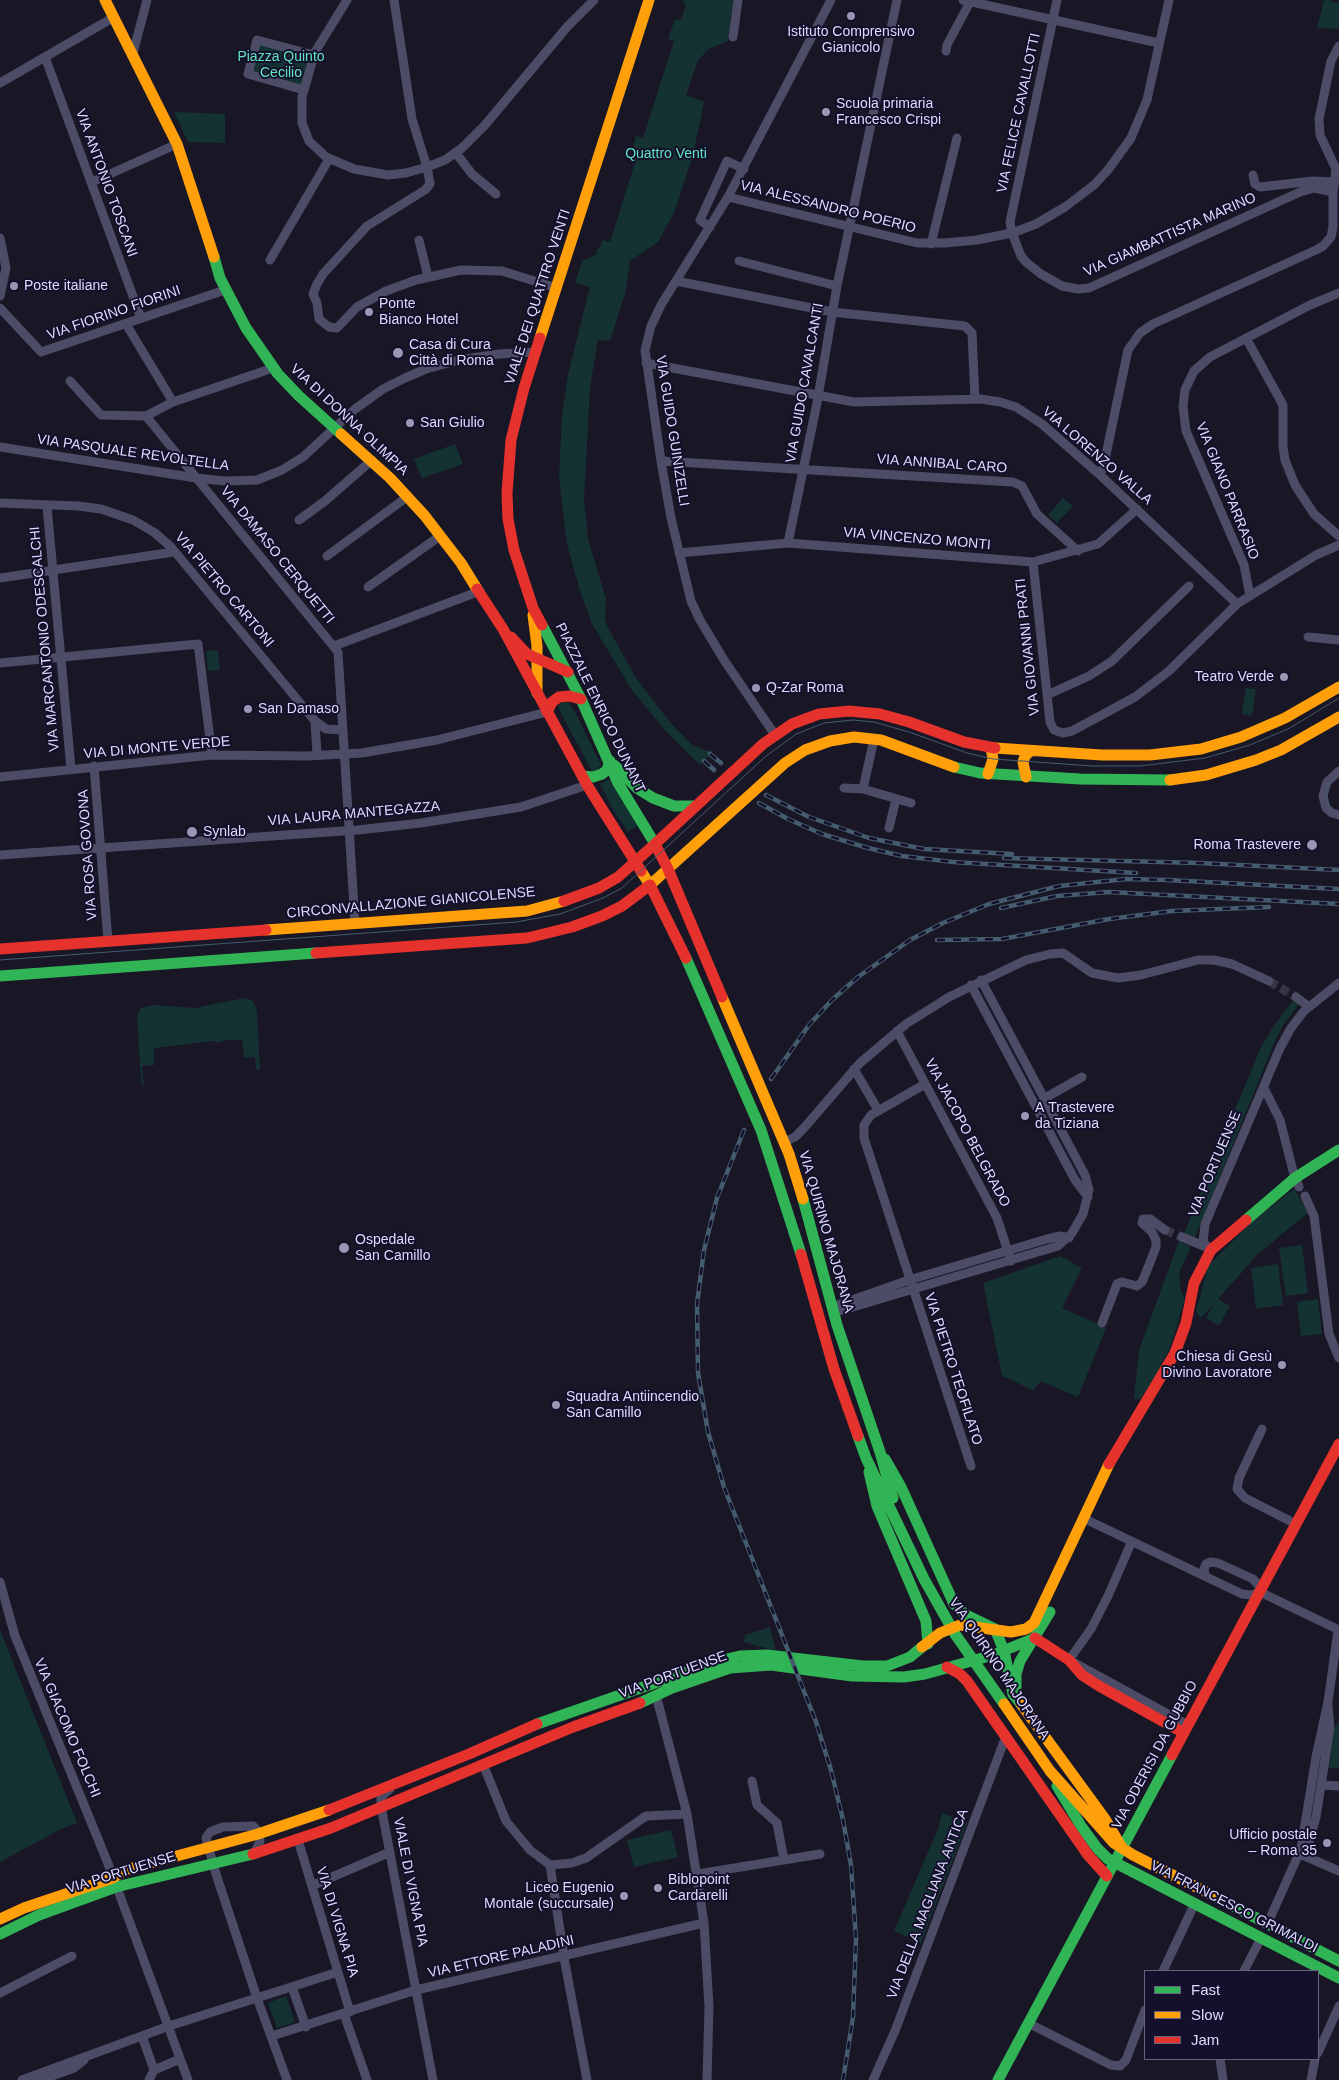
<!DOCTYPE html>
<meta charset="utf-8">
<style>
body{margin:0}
#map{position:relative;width:1339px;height:2080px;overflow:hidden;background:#191626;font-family:Helvetica,sans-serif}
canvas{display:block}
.legend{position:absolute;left:1144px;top:1970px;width:175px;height:90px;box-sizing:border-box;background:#14102c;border:1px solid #656180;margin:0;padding:6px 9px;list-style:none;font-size:15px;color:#dfdbff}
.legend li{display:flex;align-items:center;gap:10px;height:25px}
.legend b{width:25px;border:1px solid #656180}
</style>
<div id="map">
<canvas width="1339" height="2080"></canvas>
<ul class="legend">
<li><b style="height:6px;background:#30b455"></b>Fast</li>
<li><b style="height:6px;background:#ff9f0a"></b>Slow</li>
<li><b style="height:6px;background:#e5322d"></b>Jam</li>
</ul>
</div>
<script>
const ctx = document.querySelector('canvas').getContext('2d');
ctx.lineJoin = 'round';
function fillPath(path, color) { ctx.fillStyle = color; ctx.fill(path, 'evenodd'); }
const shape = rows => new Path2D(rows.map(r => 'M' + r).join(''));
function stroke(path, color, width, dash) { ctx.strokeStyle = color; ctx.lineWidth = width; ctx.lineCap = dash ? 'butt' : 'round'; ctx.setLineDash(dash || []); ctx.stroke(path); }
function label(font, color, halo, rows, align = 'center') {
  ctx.font = font + ' Helvetica,sans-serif'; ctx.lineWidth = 4; ctx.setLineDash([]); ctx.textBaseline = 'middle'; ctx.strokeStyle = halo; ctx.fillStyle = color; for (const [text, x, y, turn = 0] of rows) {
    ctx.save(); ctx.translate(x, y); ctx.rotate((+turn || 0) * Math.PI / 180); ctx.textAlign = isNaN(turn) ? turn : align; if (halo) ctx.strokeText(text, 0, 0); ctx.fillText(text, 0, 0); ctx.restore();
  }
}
const green = shape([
 [684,0,733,0,728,41,709,49,698,60,686,95,704,102,693,155,674,213,658,242,630,261,625,294,610,341,598,340,590,387,584,500,588,539,606,599,605,617,607,626,636,678,669,721,692,745,704,750,713,751,700,765,664,729,632,690,592,624,580,591,567,544,559,478,562,414,568,375,590,287,575,283,582,261,597,254,596,251,600,247,603,240,610,242,639,150,633,148,636,136,643,138,674,41,668,39,675,19,681,20,686,4,683,3],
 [1324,0,1330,0,1336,3,1339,0,1339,29,1317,28],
 [257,40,314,55,304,90,248,74],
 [174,112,225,114,225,143,188,142],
 [455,444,463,464,434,474,433,473,433,474,422,479,414,459],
 [1063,498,1073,506,1057,523,1048,515],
 [218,650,220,670,208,671,206,651],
 [1246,688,1256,689,1252,716,1242,714],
 [562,702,569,703,575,712,601,765,596,770,592,771,563,717,558,707],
 [610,779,639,825,628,832,613,810,600,784],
 [244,998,253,1001,257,1011,260,1069,256,1070,255,1057,244,1058,242,1040,225,1040,218,1043,213,1041,154,1048,154,1065,142,1066,144,1088,141,1081,137,1016,141,1008,153,1005,195,1008],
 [1294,999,1299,1004,1282,1027,1273,1046,1195,1237,1184,1233,1261,1047,1273,1027],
 [1294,1189,1309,1212,1257,1255,1218,1299,1230,1306,1219,1326,1206,1318,1213,1305,1201,1318,1196,1312,1208,1266,1255,1219],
 [1179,1241,1191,1247,1179,1273,1181,1291,1185,1298,1170,1348,1151,1384,1140,1400,1134,1398,1139,1350],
 [1302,1245,1308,1293,1286,1296,1279,1248],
 [1060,1256,1082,1268,1062,1308,1106,1328,1078,1397,1041,1381,1033,1390,1002,1376,983,1283],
 [1278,1264,1283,1305,1256,1309,1251,1268],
 [1318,1299,1322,1334,1301,1336,1297,1302],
 [770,1627,776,1651,744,1642,745,1635],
 [0,1630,77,1823,61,1829,0,1862],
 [1339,1721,1339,1768,1329,1768,1334,1729],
 [942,1813,967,1823,921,1943,894,1931,938,1829],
 [671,1830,678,1857,634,1867,627,1840],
 [286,1996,295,2022,277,2028,268,2003]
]);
const streetTunnel = shape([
 [1269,981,1296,997],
 [1165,1230,1182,1237]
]);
const street = shape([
 [347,0,315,52,302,97,302,123,309,141,326,157,354,169,388,175,406,173,427,167,445,160,462,148,485,125,567,27,594,0],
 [394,0,412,119,427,167,430,184,425,190,367,226,323,274,317,284,313,294,317,303,319,319,329,327,337,328,357,307,386,291,416,280,461,270,502,271,557,288],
 [963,0,1159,43],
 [1057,0,1010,222,1012,233,1021,256,1026,262,1041,274,1062,286,1078,289,1089,288,1300,192,1314,188,1333,192],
 [733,37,738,0],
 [946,51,947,45,970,2],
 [133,53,147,0],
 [45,57,141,318],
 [0,83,114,17],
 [304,90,248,74,257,40,314,55],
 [456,153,472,174,496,194],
 [1253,175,1255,184,1260,187,1313,181,1334,182],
 [92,182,177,144],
 [728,197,917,243,945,243,977,240,1012,233,1036,224,1065,207,1094,185,1108,170,1131,138,1147,100,1169,0],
 [710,227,700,220,727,161,744,169],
 [0,238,6,268,0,296],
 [419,240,428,277],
 [931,244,957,138],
 [270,260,329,159],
 [739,261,837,286],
 [676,281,832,312,965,326,972,333,975,399],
 [0,308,41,352,225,290],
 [126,324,173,402],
 [1246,338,1283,405,1283,447,1285,460,1295,485,1314,514,1339,536],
 [646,363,854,402,981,399,1000,402,1016,407,1042,424,1099,474,1237,604],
 [70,381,101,415,146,416,173,402,273,368],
 [146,416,338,652,355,923],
 [0,447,196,478,225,481,257,480,282,470,303,457,355,409,383,389,405,378,426,369,459,360,499,354,536,352],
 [661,461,1013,482,1022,486,1037,514,1078,551],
 [1099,474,1103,469,1128,350,1140,333,1153,324,1316,250,1323,246,1331,237,1333,227,1333,192,1336,169,1320,135,1319,119,1331,61,1339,46],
 [0,503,78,506,101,509,133,520,155,533,171,547,315,721,326,729,343,730],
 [47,506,71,769],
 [299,520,325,501,372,460],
 [788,543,817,403,837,286,897,0],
 [679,553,788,543,1033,562,1098,544,1137,509],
 [327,556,407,497],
 [1033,562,1050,722,1054,730,1063,733,1072,731,1135,697,1169,671,1237,604,1316,555,1339,545],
 [0,578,174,552],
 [368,587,440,536],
 [1250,596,1244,565,1186,431,1183,406,1185,390,1194,371,1210,357,1310,305,1339,293],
 [1308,637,1339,640],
 [334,646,480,591],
 [0,663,198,644,212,755],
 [1047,695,1089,676,1112,661,1189,586],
 [315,721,317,755],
 [775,735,724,660,700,620,691,601,671,518,661,461,645,350,651,326,661,305,728,197,831,0],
 [94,766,108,941],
 [1339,771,1327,782,1323,796,1326,808,1332,813,1339,815],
 [0,777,212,755,307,756,362,753,437,740,547,712],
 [844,788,863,789,911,803],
 [863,789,874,739],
 [889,828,896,799],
 [0,855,358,830,421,823,521,807,587,785],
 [971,985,1075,1180,1088,1197],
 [1296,997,1308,1006],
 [897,1031,997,1218,1011,1261],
 [854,1069,878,1110],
 [925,1084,871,1115,864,1125,864,1138,971,1466],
 [1264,1088,1280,1120,1293,1171,1299,1187],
 [1045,1098,1082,1077],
 [784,1142,795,1137,804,1128,860,1063,906,1024,949,997,1026,960,1050,954,1063,953,1092,973,1118,978,1141,975,1198,960,1214,960,1232,964,1269,981],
 [1305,1196,1314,1216,1329,1334,1339,1358],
 [1182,1237,1206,1247],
 [1211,1250,1203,1242,1205,1224,1280,1048,1291,1028,1304,1011,1339,983],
 [832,1307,909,1280,1047,1239,1060,1236,1069,1238],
 [833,1313,1058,1246,1072,1233,1083,1214,1089,1190,1085,1175,981,980],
 [1102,1323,1117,1284,1122,1282,1137,1286,1142,1282,1147,1270,1156,1247,1156,1240,1152,1232,1142,1223,1143,1219,1150,1219,1165,1230],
 [1262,1429,1239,1478,1237,1489,1245,1498,1296,1524],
 [1083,1518,1242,1594,1252,1595,1260,1592],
 [1132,1541,1108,1596,1091,1629,1069,1660,1188,1725],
 [1205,1575,1204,1569,1206,1564,1210,1562,1218,1563,1253,1579,1259,1586,1260,1592],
 [0,1582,15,1636,109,1866,188,2080],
 [1260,1592,1339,1630],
 [656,1695,687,1814,704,1923,709,2007,707,2080],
 [483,1764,506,1821,530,1850,550,1865,572,1863,586,1858,646,1816,687,1814],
 [752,1781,757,1805,777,1823,784,1860],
 [1322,1785,1339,1786],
 [390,1789,381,1797,381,1806,433,2080],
 [298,1840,350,2012],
 [1300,1853,1308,1846,1316,1817,1330,1728,1328,1705],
 [254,1854,260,1841,258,1831,253,1826,223,1827,210,1832,206,1838,216,1874,257,1998,287,2080],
 [1300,1854,1339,1871],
 [550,1865,565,1963,587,2080],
 [698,1874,820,1854],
 [316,1884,390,1852],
 [1267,1925,1301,1849,1316,1757,1328,1702,1338,1630],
 [1163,1971,1195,1903],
 [1244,1971,1261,1938],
 [292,1987,306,2027],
 [0,1993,72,1956],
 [344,2014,367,2080],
 [1028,2023,1111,2065,1120,2066,1126,2060,1145,2010],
 [142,2036,154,2070],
 [272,2036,416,1990,704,1923],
 [1318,2053,1339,2006],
 [1220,2059,1223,2080],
 [154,2070,180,2059],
 [22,2080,169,2026,338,1972],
 [41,2080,74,2068,84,2060],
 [149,2080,154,2070],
 [873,2080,895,2031,1006,1736],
 [1311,2080,1315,2059]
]);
const fast = shape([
 [214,257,220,278,246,328,278,374,299,396,341,434],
 [542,625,581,699,618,783,655,844,656,843],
 [614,765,637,788,653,798,674,806,695,806],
 [954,767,980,773,1080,779,1170,780],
 [583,776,593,777,602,774,607,770,610,761],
 [686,958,761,1130,801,1254],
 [0,976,316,953],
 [803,1199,837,1325,880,1452,893,1498],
 [1246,1220,1295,1178,1339,1150],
 [858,1436,866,1458,924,1579,955,1634,1004,1704],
 [885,1459,901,1487,954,1604,966,1615,995,1629,1004,1651,1013,1694,1021,1704],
 [869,1472,877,1506,926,1621,928,1644],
 [1016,1688,1016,1674,1020,1661,1050,1612],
 [640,1703,672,1688,730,1668,771,1665,852,1676,904,1677,925,1674,993,1655,1035,1638],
 [537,1724,718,1661,740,1656,767,1655,863,1666,887,1666,910,1657,922,1647],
 [1057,1786,1081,1826,1097,1848,1108,1859,1339,1978],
 [1214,1896,1339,1961],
 [0,1934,39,1915,116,1887,253,1854],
 [998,2080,1172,1755]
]);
const slow = shape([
 [105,0,177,144,214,257],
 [540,338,649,0],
 [341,434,390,478,425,516,461,563,477,589],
 [533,615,537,646,537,693],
 [995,748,1102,755,1150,755,1201,749,1241,737,1285,718,1339,687],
 [988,774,993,759,991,748],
 [1026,777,1023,762,1025,756,1030,751],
 [1170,780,1206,775,1256,760,1281,750,1339,717],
 [641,871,650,885,785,763,805,750,830,741,854,737,881,740,954,767],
 [266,930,527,911,564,901],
 [722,997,789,1154,803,1199],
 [922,1647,940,1633,960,1625,1011,1632,1026,1629,1034,1623,1109,1464],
 [1004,1704,1050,1771,1114,1843,1133,1855,1214,1896],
 [1021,1704,1105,1819,1121,1846],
 [0,1919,24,1908,113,1878,125,1870,258,1834,329,1810]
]);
const jam = shape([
 [540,338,524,388,511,440,507,493,508,519,514,550,533,608,542,625],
 [477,589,503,629,587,785,641,871],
 [511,637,527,654,568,672],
 [547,712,552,702,559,697,569,696,581,699],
 [656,843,763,744,792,724,819,714,849,711,880,714,909,722,964,742,995,748],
 [564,901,599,888,618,877,655,844,668,869,722,997],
 [0,949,266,930],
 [316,953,527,938,572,927,602,916,622,906,650,885,686,958],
 [801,1254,834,1369,858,1436],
 [1109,1464,1175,1353,1186,1323,1194,1283,1211,1250,1246,1220],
 [1035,1638,1069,1660,1082,1675,1099,1686,1184,1733],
 [947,1667,960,1674,967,1681,1088,1855,1107,1876],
 [1172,1755,1339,1444],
 [329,1810,469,1754,537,1724],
 [253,1854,331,1828,573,1727,640,1703]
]);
const tram = shape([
 [1339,774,1329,783,1326,796,1329,807,1339,818],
 [0,960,516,922,560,914,603,898,622,888,766,756,796,734,824,723,853,720,874,722,912,733,967,753,993,759,1093,766,1140,766,1205,758,1250,745,1290,728,1339,698]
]);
const rail = shape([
 [710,754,721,763],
 [704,761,714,770],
 [766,795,809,817,869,838,924,849,1012,854],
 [759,803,788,819,822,834,868,848,902,856,953,862,1136,873],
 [1004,858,1199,863,1339,870],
 [1001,908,1057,896,1109,892,1339,904],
 [937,940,1002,939,1109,919,1172,911,1269,907],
 [771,1079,809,1025,832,1000,858,977,910,940,943,923,989,904,1059,886,1126,879,1168,880,1339,889],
 [744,1130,717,1198,704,1250,697,1304,698,1373,708,1432,724,1487,816,1722,831,1770,843,1820,851,1865,856,1939,853,2017,843,2080]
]);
const markers = [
 [851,16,5,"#9a96b3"],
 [826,112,5,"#9a96b3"],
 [14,286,5,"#9a96b3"],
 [369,312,5,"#9a96b3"],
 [398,353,6,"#9a96b3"],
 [410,423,5,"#9a96b3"],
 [1284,677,5,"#9a96b3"],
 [756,688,5,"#9a96b3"],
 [248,709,5,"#9a96b3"],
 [192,832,6,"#9a96b3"],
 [1312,845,6,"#9a96b3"],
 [1025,1116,5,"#9a96b3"],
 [344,1248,6,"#9a96b3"],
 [1282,1365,5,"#9a96b3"],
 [556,1405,5,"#9a96b3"],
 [1327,1843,5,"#9a96b3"],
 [658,1888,5,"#9a96b3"],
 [624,1896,5,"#9a96b3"]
];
const poiNames = [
 ["Istituto Comprensivo",851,32,"center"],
 ["Gianicolo",851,48,"center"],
 ["Scuola primaria",836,104],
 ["Francesco Crispi",836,120],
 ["Poste italiane",24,286],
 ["Ponte",379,304],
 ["Bianco Hotel",379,320],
 ["Casa di Cura",409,345],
 ["Città di Roma",409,361],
 ["San Giulio",420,423],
 ["Teatro Verde",1274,677,"right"],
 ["Q-Zar Roma",766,688],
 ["San Damaso",258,709],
 ["Synlab",203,832],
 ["Roma Trastevere",1301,845,"right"],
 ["A Trastevere",1035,1108],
 ["da Tiziana",1035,1124],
 ["Ospedale",355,1240],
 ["San Camillo",355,1256],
 ["Chiesa di Gesù",1272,1357,"right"],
 ["Divino Lavoratore",1272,1373,"right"],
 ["Squadra Antiincendio",566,1397],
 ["San Camillo",566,1413],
 ["Ufficio postale",1317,1835,"right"],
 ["– Roma 35",1317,1851,"right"],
 ["Biblopoint",668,1880],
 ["Cardarelli",668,1896],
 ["Liceo Eugenio",614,1888,"right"],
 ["Montale (succursale)",614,1904,"right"]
];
const parkNames = [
 ["Piazza Quinto",281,57],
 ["Cecilio",281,73],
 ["Quattro Venti",666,154]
];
const streetNames = [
 ["VIA FELICE CAVALLOTTI",1019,113,-78],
 ["VIA ANTONIO TOSCANI",106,183,70],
 ["VIA ALESSANDRO POERIO",828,207,14],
 ["VIA GIAMBATTISTA MARINO",1170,235,-24],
 ["VIALE DEI QUATTRO VENTI",538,297,-72],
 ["VIA FIORINO FIORINI",114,313,-19],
 ["VIA GUIDO CAVALCANTI",805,383,-80],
 ["VIA DI DONNA OLIMPIA",349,420,43],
 ["VIA GUIDO GUINIZELLI",672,431,81],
 ["VIA PASQUALE REVOLTELLA",133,453,8],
 ["VIA LORENZO VALLA",1097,456,41],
 ["VIA ANNIBAL CARO",942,464,4],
 ["VIA GIANO PARRASIO",1227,491,68],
 ["VIA VINCENZO MONTI",917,539,5],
 ["VIA DAMASO CERQUETTI",277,555,51],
 ["VIA PIETRO CARTONI",224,590,50],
 ["VIA MARCANTONIO ODESCALCHI",45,639,-95],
 ["VIA GIOVANNI PRATI",1028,647,-96],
 ["PIAZZALE ENRICO DUNANT",600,708,64],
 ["VIA DI MONTE VERDE",157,748,-5],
 ["VIA LAURA MANTEGAZZA",354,814,-5],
 ["VIA ROSA GOVONA",88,855,-94],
 ["CIRCONVALLAZIONE GIANICOLENSE",411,903,-5],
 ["VIA JACOPO BELGRADO",967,1133,62],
 ["VIA PORTUENSE",1215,1164,-67],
 ["VIA QUIRINO MAJORANA",826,1232,74],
 ["VIA PIETRO TEOFILATO",953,1369,72],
 ["VIA QUIRINO MAJORANA",999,1669,56],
 ["VIA PORTUENSE",673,1675,-20],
 ["VIA GIACOMO FOLCHI",67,1728,67],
 ["VIA ODERISI DA GUBBIO",1155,1755,-62],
 ["VIA PORTUENSE",121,1873,-17],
 ["VIALE DI VIGNA PIA",410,1882,79],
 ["VIA DELLA MAGLIANA ANTICA",928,1904,-69],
 ["VIA FRANCESCO GRIMALDI",1234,1907,27],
 ["VIA DI VIGNA PIA",337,1922,73],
 ["VIA ETTORE PALADINI",501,1957,-13]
];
fillPath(green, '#143232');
stroke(streetTunnel, '#373447', 9, [9, 4.5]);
stroke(street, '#4c4c67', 9);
stroke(fast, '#30b455', 11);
stroke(slow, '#ff9f0a', 11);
stroke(jam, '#e5322d', 11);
stroke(tram, '#455c6f', 1);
stroke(rail, '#455c6f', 4.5);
stroke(rail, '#14102c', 2.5, [8]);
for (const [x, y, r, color] of markers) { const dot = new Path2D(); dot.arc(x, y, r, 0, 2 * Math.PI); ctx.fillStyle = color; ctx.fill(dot); stroke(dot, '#14102c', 2); }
label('14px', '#dfdbff', '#14102c', poiNames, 'left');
label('14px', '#61e5c1', '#14102c', parkNames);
label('14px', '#dfdbff', '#14102c', streetNames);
</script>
